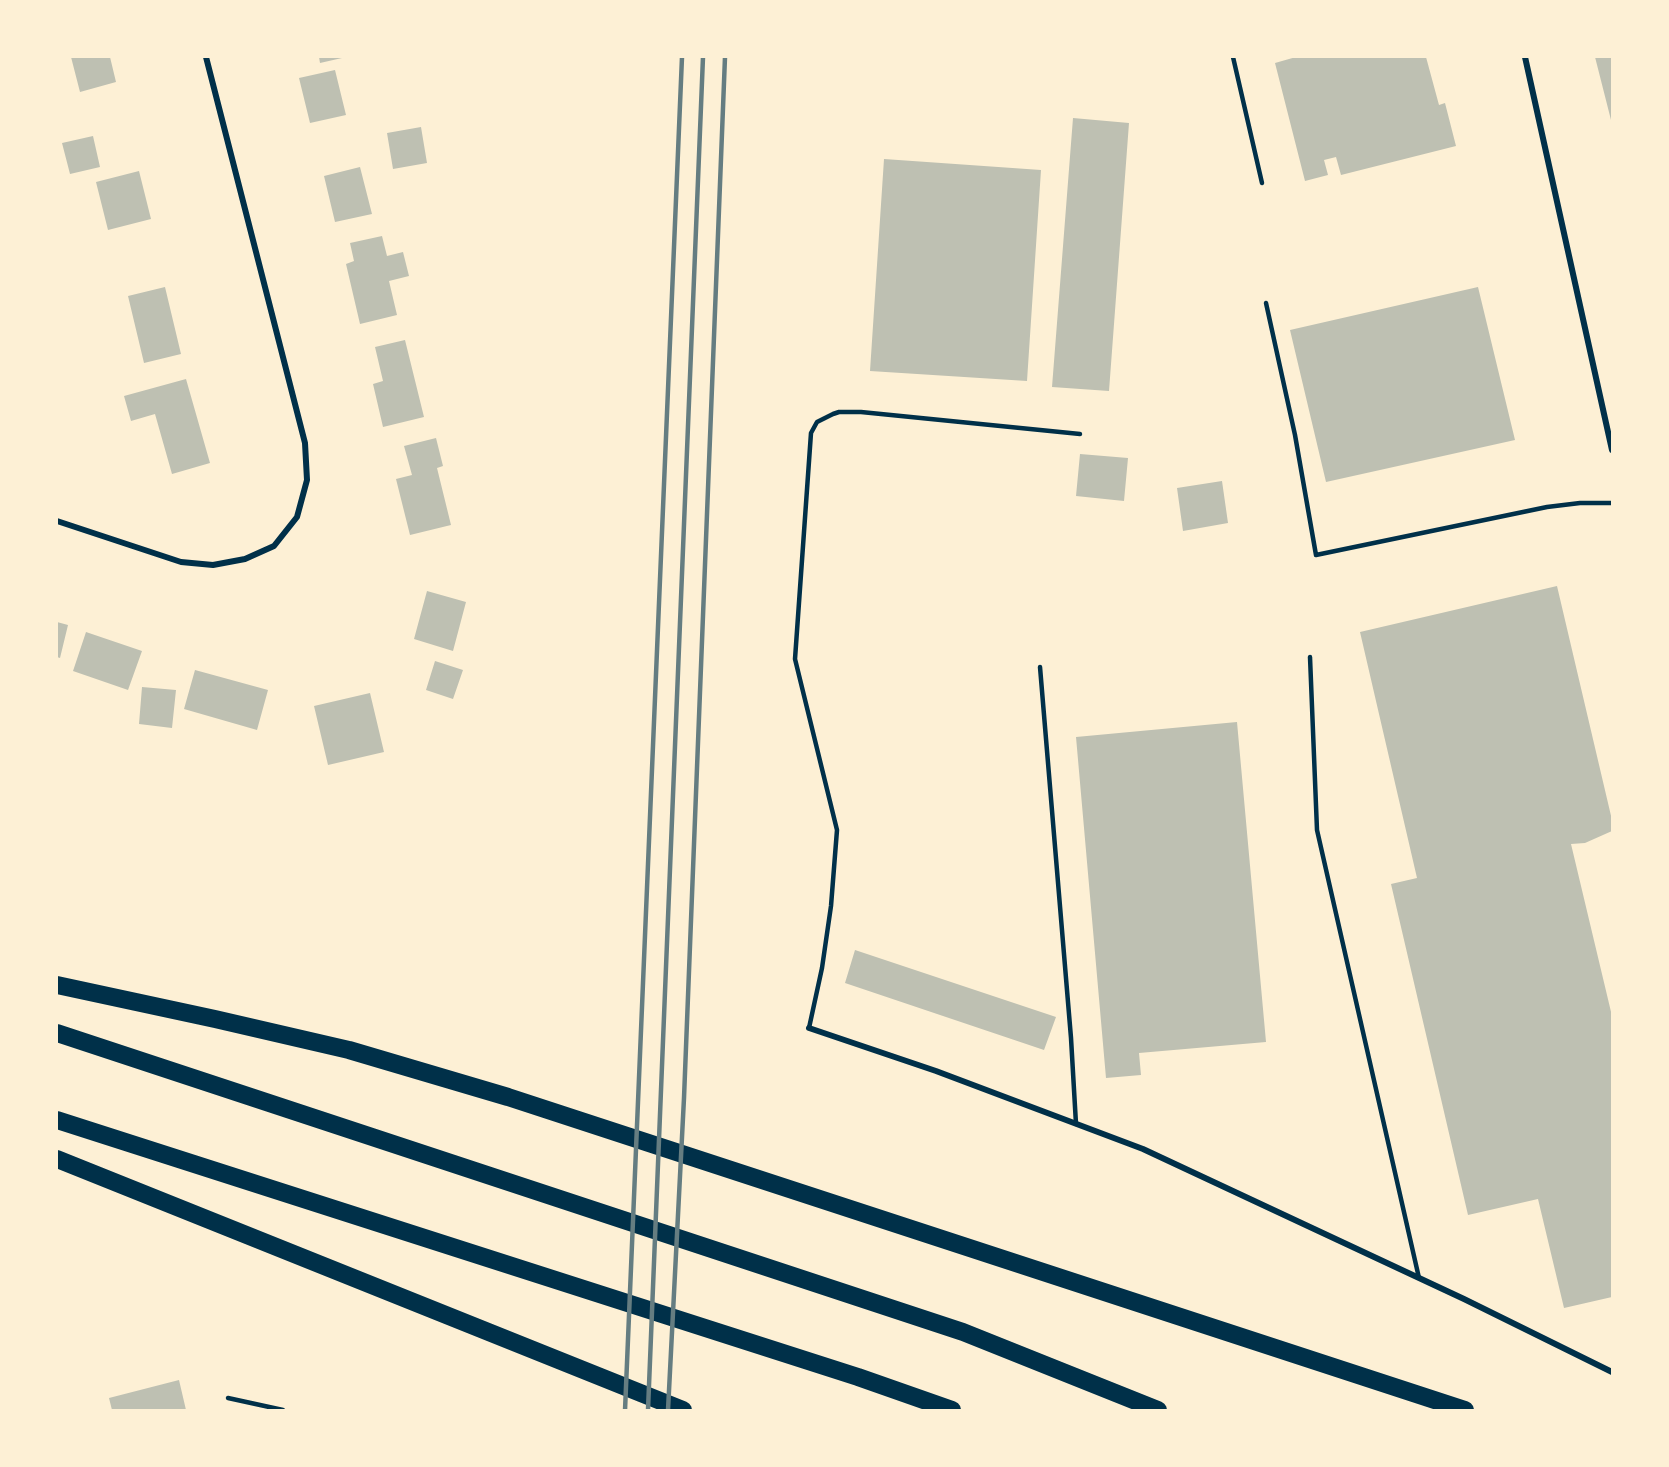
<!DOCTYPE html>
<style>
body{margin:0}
#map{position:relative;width:1669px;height:1467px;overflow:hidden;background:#fdf0d5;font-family:"PT Sans",sans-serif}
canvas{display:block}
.frame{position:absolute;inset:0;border:58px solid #fdf0d5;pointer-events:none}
</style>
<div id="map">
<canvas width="1669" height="1467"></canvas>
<div class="frame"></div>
</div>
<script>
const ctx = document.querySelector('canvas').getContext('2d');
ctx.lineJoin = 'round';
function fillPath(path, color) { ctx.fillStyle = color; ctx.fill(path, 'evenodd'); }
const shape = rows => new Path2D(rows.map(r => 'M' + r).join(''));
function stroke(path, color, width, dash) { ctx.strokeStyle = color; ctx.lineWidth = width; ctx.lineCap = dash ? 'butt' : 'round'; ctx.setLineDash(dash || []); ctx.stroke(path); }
const building = shape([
 [71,57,110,57,116,82,80,92],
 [319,57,341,57,342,58,320,63],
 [1296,57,1426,57,1439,105,1445,103,1456,146,1341,175,1336,157,1324,160,1328,175,1305,181,1275,63],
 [1595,57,1612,57,1612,120,1611,120],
 [335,70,346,115,310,123,299,78],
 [1073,118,1129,123,1109,391,1052,387],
 [421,127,427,163,393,169,387,133],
 [93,136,100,167,70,174,62,143],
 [884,159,1041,170,1027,381,870,371],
 [360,167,372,214,335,222,324,176],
 [139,171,151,219,108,230,96,182],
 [382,236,387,256,403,252,409,276,389,281,397,315,360,324,346,264,354,261,350,243],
 [165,287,181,354,144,363,128,296],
 [1478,287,1515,440,1326,482,1290,330],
 [405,340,424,417,383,427,373,384,383,381,375,347],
 [186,379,210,463,172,474,155,414,131,421,124,396],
 [436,438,443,466,437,468,451,525,410,535,396,479,412,475,404,446],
 [1080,454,1128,458,1124,501,1076,496],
 [1222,481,1228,523,1183,531,1177,488],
 [1557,586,1612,820,1612,831,1585,843,1571,844,1612,1016,1612,1297,1564,1308,1538,1199,1468,1215,1391,884,1417,878,1360,632],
 [427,591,466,602,453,651,414,639],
 [57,622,68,625,60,658,57,657],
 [86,632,142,651,128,690,73,671],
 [435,661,463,670,453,699,426,690],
 [195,670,268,690,257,730,184,709],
 [142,687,176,690,172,728,139,724],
 [370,693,384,752,328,765,314,706],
 [1237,722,1266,1042,1139,1053,1141,1075,1106,1078,1076,737],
 [855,950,1056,1017,1044,1050,845,983],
 [179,1380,186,1410,112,1410,109,1398]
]);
const service = shape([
 [1233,57,1262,183],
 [1266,303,1295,435,1316,555,1547,507,1580,503,1612,503],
 [1310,657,1317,830,1419,1278],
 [1040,667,1071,1038,1076,1124],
 [809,1028,822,968,831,906,837,830,795,659,811,433,817,422,833,414,839,412,861,412,1080,434],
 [228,1398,283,1410]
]);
const minor = shape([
 [1525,57,1612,450],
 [57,521,181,562,213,565,245,559,274,546,297,517,307,480,305,443,206,57],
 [809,1028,936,1071,1143,1149,1464,1299,1612,1372]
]);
const motorway = shape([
 [57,985,215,1019,349,1050,508,1097,1465,1410],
 [57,1033,963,1332,1158,1410],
 [57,1120,858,1377,952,1410],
 [57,1159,683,1410]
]);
const rail = shape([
 [625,1410,682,57],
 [648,1410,703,57],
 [668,1410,684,1098,725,57]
]);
fillPath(building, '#bec0b2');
stroke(service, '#003049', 4.5);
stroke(minor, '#003049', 6);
stroke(motorway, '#003049', 18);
stroke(rail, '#657d81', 4.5);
</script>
